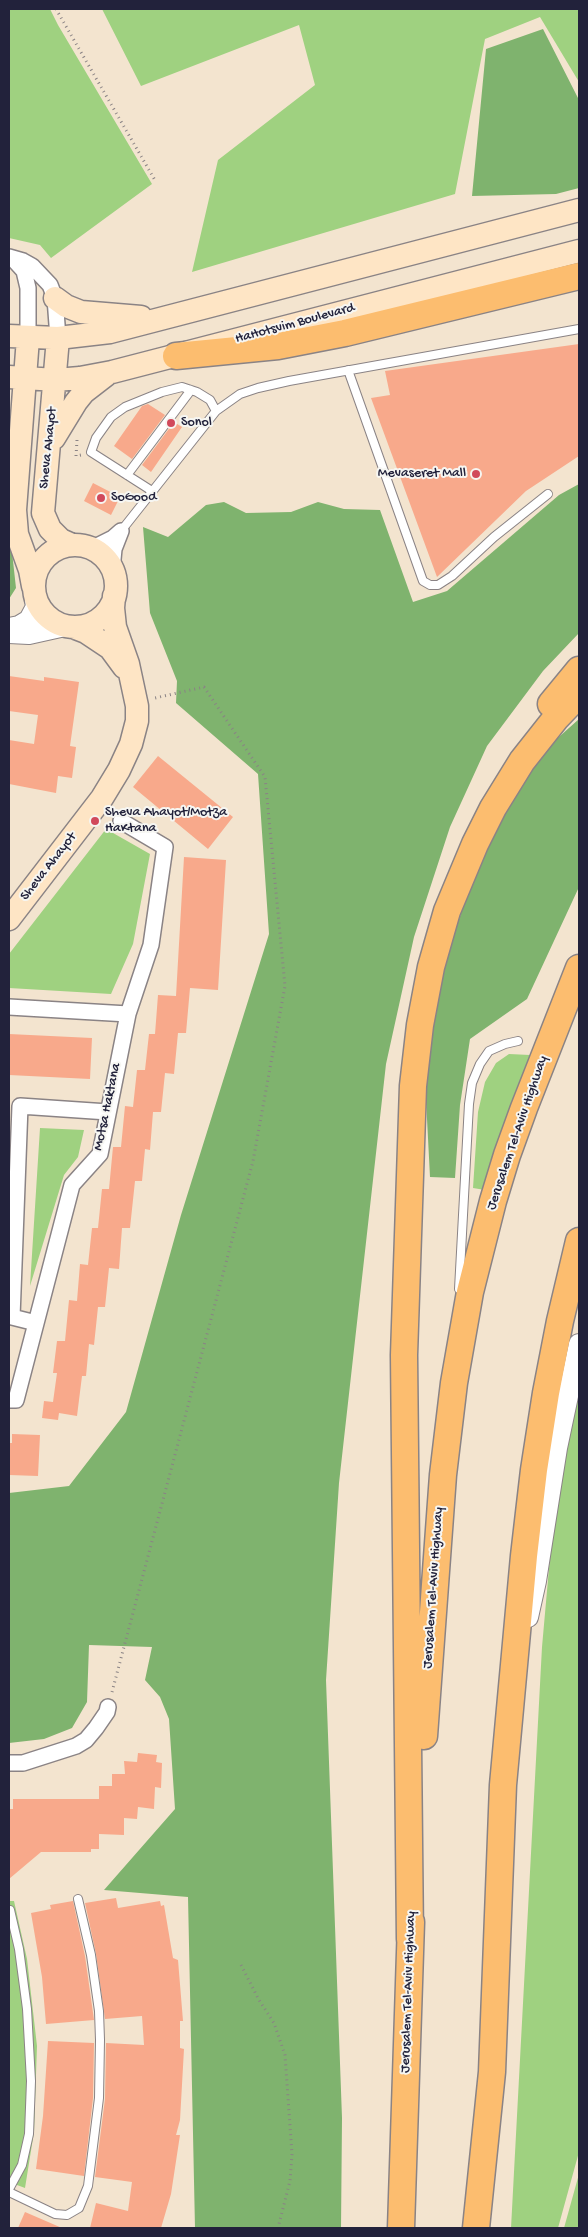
<!DOCTYPE html>
<style>
body{margin:0}
#map{position:relative;width:588px;height:2237px;overflow:hidden;background:#f3e4cf;font-family:"Gochi Hand",sans-serif}
canvas{display:block}
.frame{position:absolute;inset:0;border:10px solid #22223b;pointer-events:none}
</style>
<div id="map">
<canvas width="588" height="2237"></canvas>
<div class="frame"></div>
</div>
<script>
const ctx = document.querySelector('canvas').getContext('2d');
ctx.lineJoin = 'round';
function fillPath(path, color) { ctx.fillStyle = color; ctx.fill(path, 'evenodd'); }
const shape = rows => new Path2D(rows.map(r => 'M' + r).join(''));
function stroke(path, color, width, dash) { ctx.strokeStyle = color; ctx.lineWidth = width; ctx.lineCap = dash ? 'butt' : 'round'; ctx.setLineDash(dash || []); ctx.stroke(path); }
function label(font, color, halo, rows, align = 'center') {
  ctx.font = font + ' "Gochi Hand",sans-serif'; ctx.lineWidth = 4; ctx.setLineDash([]); ctx.textBaseline = 'middle'; ctx.strokeStyle = halo; ctx.fillStyle = color; for (const [text, x, y, turn = 0] of rows) {
    ctx.save(); ctx.translate(x, y); ctx.rotate((+turn || 0) * Math.PI / 180); ctx.textAlign = isNaN(turn) ? turn : align; if (halo) ctx.strokeText(text, 0, 0); ctx.fillText(text, 0, 0); ctx.restore();
  }
}
const green = shape([
 [9,9,50,9,58,25,152,184,51,258,40,245,9,238],
 [102,9,579,9,579,82,540,17,485,39,455,194,192,272,218,160,315,85,299,25,141,86],
 [106,829,150,854,133,944,111,994,9,988,9,954],
 [509,1054,530,1055,485,1190,473,1188,478,1112,485,1082,496,1063],
 [40,1128,84,1130,78,1157,64,1175,30,1286],
 [579,1341,579,2152,558,2228,511,2228,542,1647,554,1512],
 [9,1901,14,1901,27,1959,37,2046,34,2132,25,2188,9,2182],
 [579,2174,579,2228,564,2228]
]);
const forest = shape([
 [543,29,579,100,579,188,556,194,472,196,486,49],
 [579,484,579,633,543,671,487,746,450,827,414,937,386,1064,339,1483,326,1680,342,2118,341,2228,195,2228,188,1897,104,1890,175,1809,169,1719,160,1697,145,1680,152,1647,89,1645,87,1702,72,1728,44,1739,9,1743,9,1493,69,1486,126,1412,181,1215,269,934,258,774,176,703,177,681,150,613,143,527,168,537,206,505,224,502,246,513,291,512,318,502,344,509,380,510,413,602,447,591,559,495],
 [9,525,16,588,9,599],
 [579,719,579,887,527,999,470,1039,460,1105,455,1178,430,1177,425,1080,436,1007,449,948,473,879,511,800,550,745]
]);
const building = shape([
 [579,344,579,456,526,491,437,577,371,398,390,395,385,371],
 [148,404,165,415,132,459,114,446,142,406],
 [174,422,182,427,151,472,142,465],
 [93,483,120,497,111,515,84,501],
 [9,676,44,681,44,677,79,682,70,746,76,747,72,778,58,776,56,793,9,784,9,740,34,744,38,715,9,711],
 [158,756,233,817,208,849,133,787],
 [184,857,226,860,218,990,190,988,186,1033,178,1033,174,1074,165,1073,161,1112,153,1112,150,1150,145,1149,142,1181,135,1181,130,1228,122,1228,119,1269,109,1268,105,1307,98,1307,94,1345,89,1344,86,1376,82,1376,77,1416,59,1413,58,1420,42,1418,44,1401,53,1402,57,1373,53,1373,57,1341,65,1341,69,1300,77,1301,80,1264,88,1265,92,1228,98,1228,102,1189,109,1189,113,1147,121,1147,125,1106,133,1107,137,1070,145,1070,149,1034,155,1034,158,995,176,996],
 [9,1034,92,1038,90,1079,9,1075],
 [12,1434,40,1435,38,1476,9,1475,9,1443,12,1443],
 [138,1753,157,1755,156,1762,162,1763,161,1788,155,1787,154,1809,138,1807,137,1819,124,1818,124,1835,99,1834,99,1849,91,1849,91,1852,41,1852,9,1879,9,1809,13,1809,13,1799,99,1799,99,1786,112,1786,112,1774,125,1774,124,1761,137,1762],
 [116,1898,118,1908,160,1901,161,1906,164,1905,173,1958,178,1960,183,2021,180,2021,180,2048,184,2049,180,2120,176,2135,180,2135,171,2194,161,2228,90,2228,96,2203,128,2211,132,2182,95,2177,105,2099,106,2043,144,2045,142,2016,105,2019,96,1954,85,1903],
 [73,1901,85,1956,94,2020,46,2024,42,1977,31,1913,51,1909,50,1905],
 [48,2041,94,2043,93,2098,84,2176,36,2169,43,2116],
 [25,2212,62,2228,18,2228]
]);
const path = shape([
 [56,9,156,182],
 [77,440,76,456,81,455],
 [112,1692,253,1161,285,986,265,777,204,687,155,698],
 [241,1965,259,2000,274,2023,285,2055,292,2154,290,2181,278,2228]
]);
const service = shape([
 [348,370,423,581,430,585,438,585,452,576,494,537,548,494],
 [127,475,191,390],
 [152,491,91,452,96,438,111,417,125,407,162,392,182,387,197,392,210,400,216,411],
 [121,531,216,411,240,394,258,388,289,381,579,329],
 [459,1289,469,1104,472,1083,480,1064,489,1051,505,1044,518,1041],
 [9,2189,22,2165,29,2134,31,2081,27,2009,19,1949,10,1910],
 [9,2192,55,2214,67,2215,79,2208,88,2186,99,2098,100,2040,99,2011,91,1955,78,1899]
]);
const minor = shape([
 [9,257,23,261,32,266,50,285,55,298,58,338],
 [14,260,24,271,28,288,28,338],
 [89,547,97,546,113,538,121,531],
 [112,570,114,549,121,531],
 [9,1007,128,1014],
 [36,1323,12,1317,20,1106,108,1112],
 [9,1400,16,1400,72,1185,100,1154,128,1014,151,945,165,847,121,821],
 [9,1763,23,1763,76,1746,86,1740,96,1728,107,1712,108,1707]
]);
const tertiary = shape([
 [9,628,19,626,29,620,36,607,35,599],
 [9,633,29,634,65,626],
 [528,1617,536,1581,557,1448,579,1344]
]);
const secondary = shape([
 [55,298,66,306,81,312,141,317],
 [9,336,58,338,110,332,579,210],
 [28,338,15,510,17,534,30,570,33,586],
 [58,338,43,513,50,529,61,540,72,545],
 [9,377,56,380,80,378,112,372,579,251],
 [54,438,76,402,84,392,106,375],
 '34 586a41 41 0 1 1 82 0a41 41 0 1 1-82 0Z',
 [73,627,86,632,110,648,124,667],
 [9,919,102,798,119,770,131,744,137,721,137,706,128,664,115,627,113,608,114,596]
]);
const trunk = shape([
 [176,356,278,346,345,333,579,276],
 [551,704,579,670],
 [424,1736,443,1475,454,1383,470,1292,493,1201,507,1155,524,1108,579,968],
 [410,1939,404,1355,413,1086,420,1025,431,967,447,911,475,844,493,808,522,761,556,718,579,694],
 [401,2228,411,1922],
 [476,2228,492,2072,503,1785,524,1556,534,1470,546,1393,560,1321,579,1241]
]);
const markers = [
 [171,423,5,"#d1495b"],
 [476,474,5,"#d1495b"],
 [101,498,5,"#d1495b"],
 [95,821,5,"#d1495b"]
];
const streetNames = [
 ["HaHotsvim Boulevard",295,324,-15],
 ["Sheva Ahayot",49,448,-84],
 ["Sheva Ahayot",49,867,-52],
 ["Motsa Haktana",108,1107,-78],
 ["Jerusalem Tel-Aviv Highway",518,1133,-71],
 ["Jerusalem Tel-Aviv Highway",434,1588,-86],
 ["Jerusalem Tel-Aviv Highway",409,1992,-88]
];
const poiNames = [
 ["Sonol",181,423],
 ["Mevaseret Mall",466,474,"right"],
 ["SoGood",111,498],
 ["Sheva Ahayot/Motza",105,813],
 ["HaKtana",105,829]
];
fillPath(green, '#9fd180');
fillPath(forest, '#7fb36e');
fillPath(building, '#f8a98b');
stroke(service, '#8a8385', 10);
stroke(minor, '#8a8385', 18);
stroke(tertiary, '#8a8385', 22);
stroke(secondary, '#8a8385', 25);
stroke(trunk, '#8a8385', 29);
stroke(path, '#8a8385', 3, [1, 4]);
stroke(service, '#fff', 8);
stroke(minor, '#fff', 15);
stroke(tertiary, '#fff', 20);
stroke(secondary, '#fee5c5', 22);
stroke(trunk, '#fcbd6f', 26);
for (const [x, y, r, color] of markers) { const dot = new Path2D(); dot.arc(x, y, r, 0, 2 * Math.PI); ctx.fillStyle = color; ctx.fill(dot); stroke(dot, '#f6f6f2', 2); }
label('14px', '#22223b', '#f6f6f2', streetNames);
label('14px', '#22223b', '#f6f6f2', poiNames, 'left');
</script>
